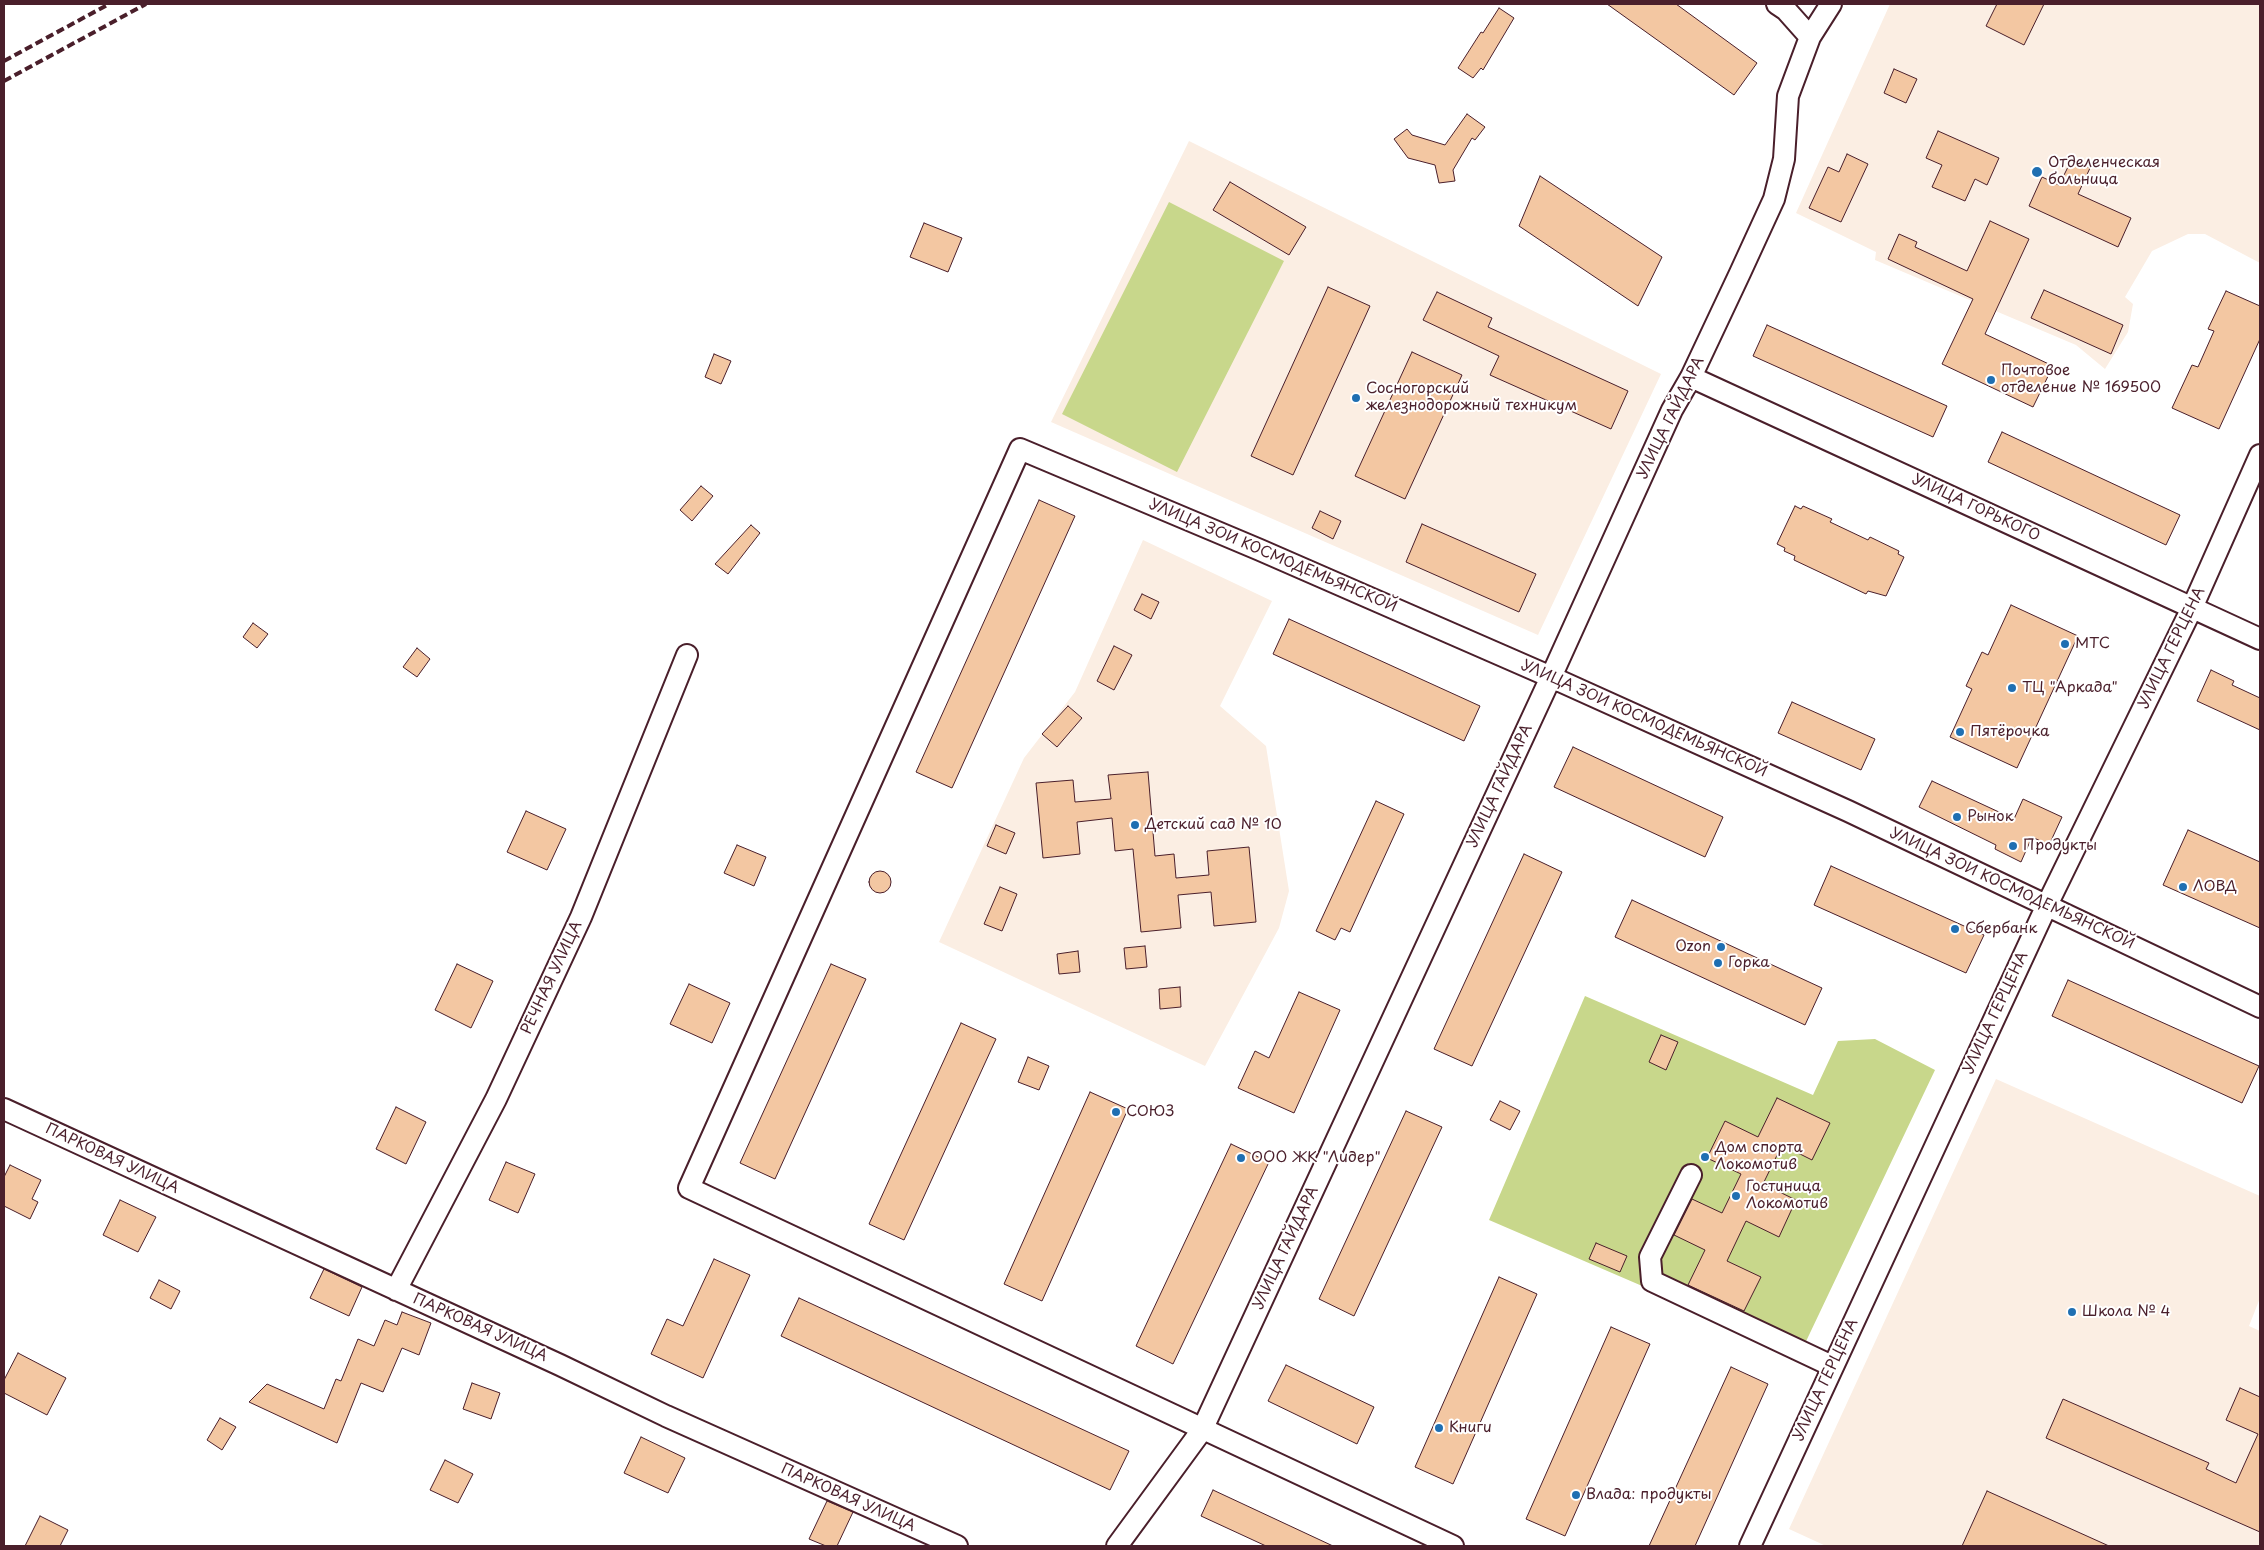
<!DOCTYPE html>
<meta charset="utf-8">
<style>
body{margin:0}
#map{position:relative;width:2264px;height:1550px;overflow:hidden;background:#fff;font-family:"Playpen Sans",sans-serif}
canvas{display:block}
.frame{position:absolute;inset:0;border:5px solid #4a1f2b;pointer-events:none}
</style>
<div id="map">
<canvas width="2264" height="1550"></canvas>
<div class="frame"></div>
</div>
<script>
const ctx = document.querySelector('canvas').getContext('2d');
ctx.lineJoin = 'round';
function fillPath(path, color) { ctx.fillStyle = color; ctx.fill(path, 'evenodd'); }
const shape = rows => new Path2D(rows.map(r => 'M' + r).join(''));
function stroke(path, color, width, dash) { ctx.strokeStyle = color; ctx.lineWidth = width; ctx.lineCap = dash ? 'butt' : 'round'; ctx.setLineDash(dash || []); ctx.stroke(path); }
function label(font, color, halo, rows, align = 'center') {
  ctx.font = font + ' "Playpen Sans",sans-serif'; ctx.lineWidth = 4; ctx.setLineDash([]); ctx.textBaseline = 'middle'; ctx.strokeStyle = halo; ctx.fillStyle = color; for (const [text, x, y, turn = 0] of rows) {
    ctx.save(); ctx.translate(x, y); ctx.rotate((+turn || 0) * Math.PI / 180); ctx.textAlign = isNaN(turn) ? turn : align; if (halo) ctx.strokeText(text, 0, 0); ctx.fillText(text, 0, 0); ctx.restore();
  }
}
const built = shape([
 [1890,4,2260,4,2260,263,2205,234,2188,234,2152,251,2125,297,2133,304,2128,332,2105,369,2076,345,1875,260,1876,252,1796,213],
 [1189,141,1661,374,1538,635,1051,422],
 [1143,540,1272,601,1220,706,1266,746,1289,891,1279,928,1205,1066,939,942,1024,758,1075,692],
 [1996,1079,2260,1196,2260,1298,2249,1326,2260,1331,2260,1546,1826,1546,1789,1529]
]);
const green = shape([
 [1169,202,1284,261,1177,472,1062,414],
 [1585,996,1813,1095,1838,1041,1875,1039,1935,1070,1800,1354,1489,1220]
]);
const building = shape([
 [1607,4,1676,4,1757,63,1734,95,1607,4],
 [1997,4,2044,4,2024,45,1986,26,1997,4],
 [1499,8,1514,18,1483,70,1481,68,1473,78,1458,68,1481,32,1483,33,1499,8],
 [1894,69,1917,79,1906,103,1884,93,1894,69],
 [1467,114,1485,127,1475,140,1472,138,1453,170,1455,181,1439,183,1435,165,1408,158,1394,139,1407,129,1412,135,1445,145,1467,114],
 [1938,131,1999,158,1987,185,1975,179,1965,201,1932,187,1942,165,1926,158,1938,131],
 [1847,154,1868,164,1841,222,1809,208,1828,167,1839,172,1847,154],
 [2072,159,2090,168,2078,194,2131,218,2118,247,2029,206,2042,177,2059,185,2072,159],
 [1540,176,1662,257,1638,306,1519,226,1540,176],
 [1230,182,1306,227,1289,255,1213,210,1230,182],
 [1990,221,2029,239,1985,334,2053,366,2033,407,1942,364,1973,299,1888,259,1899,234,1917,242,1915,247,1967,271,1990,221],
 [924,223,962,238,948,272,910,257,924,223],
 [1328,287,1370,306,1293,475,1251,456,1328,287],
 [2044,290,2123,325,2111,354,2031,318,2044,290],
 [2226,291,2260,306,2260,339,2219,429,2172,408,2192,365,2198,367,2214,331,2208,329,2226,291],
 [1437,292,1492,318,1488,327,1628,391,1611,429,1490,375,1499,356,1423,320,1437,292],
 [1767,325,1947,406,1933,437,1753,356,1767,325],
 [1412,352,1462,375,1405,499,1355,476,1412,352],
 [714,354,731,361,721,384,705,377,714,354],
 [2002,432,2180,515,2166,545,1988,462,2002,432],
 [701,486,713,496,692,521,680,510,701,486],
 [1039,500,1075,516,952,788,916,772,1039,500],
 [1795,506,1801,509,1803,506,1832,519,1830,522,1868,540,1870,537,1899,551,1898,554,1904,557,1886,596,1868,591,1866,594,1794,560,1795,556,1784,551,1785,548,1777,544,1795,506],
 [1320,511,1341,521,1333,539,1312,528,1320,511],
 [1422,524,1536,574,1519,612,1406,562,1422,524],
 [751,525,760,533,728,574,715,564,751,525],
 [1142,594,1159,602,1151,619,1134,610,1142,594],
 [2011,605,2078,636,2017,768,1950,737,1972,689,1966,686,1982,652,1988,655,2011,605],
 [1289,619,1480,706,1464,741,1273,654,1289,619],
 [253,623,268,634,257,648,243,637,253,623],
 [1114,646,1132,655,1114,690,1097,681,1114,646],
 [417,648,430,659,417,677,403,667,417,648],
 [2211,670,2234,681,2232,685,2260,698,2260,730,2197,701,2211,670],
 [1792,702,1875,739,1861,770,1778,733,1792,702],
 [1068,706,1082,718,1057,747,1042,734,1068,706],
 [1573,747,1723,817,1705,857,1554,787,1573,747],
 [1148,772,1155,856,1174,854,1176,878,1209,875,1207,851,1249,847,1256,922,1214,926,1211,892,1178,895,1181,928,1141,932,1133,849,1115,851,1112,818,1077,822,1080,854,1043,858,1036,783,1073,780,1075,802,1111,799,1108,775,1148,772],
 [1932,781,2014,819,2023,799,2062,817,2049,845,2032,837,2021,862,1995,849,1996,845,1919,807,1932,781],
 [1376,801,1404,814,1350,932,1341,928,1335,940,1316,931,1376,801],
 [526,811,566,829,547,870,507,852,526,811],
 [996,825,1015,833,1006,854,987,846,996,825],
 [2188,830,2260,862,2260,928,2163,885,2188,830],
 [737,845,766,857,754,886,724,873,737,845],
 [1524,854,1562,872,1472,1066,1434,1049,1524,854],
 [1831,866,1984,935,1966,973,1814,905,1831,866],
 '869 882a11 11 0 1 1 22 0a11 11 0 1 1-22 0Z',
 [1000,887,1017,894,1002,931,984,924,1000,887],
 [1632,900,1822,988,1805,1025,1615,937,1632,900],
 [1145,946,1147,967,1126,969,1124,948,1145,946],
 [1078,951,1080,972,1059,974,1057,954,1078,951],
 [457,964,493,981,471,1028,435,1010,457,964],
 [831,964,866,979,775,1179,740,1163,831,964],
 [2068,980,2259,1066,2242,1103,2052,1016,2068,980],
 [689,984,730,1003,712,1043,670,1024,689,984],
 [1180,987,1181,1007,1160,1009,1159,989,1180,987],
 [1299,992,1340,1010,1294,1113,1238,1088,1255,1051,1269,1058,1299,992],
 [961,1023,996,1039,904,1240,869,1224,961,1023],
 [1661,1035,1678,1042,1666,1070,1649,1062,1661,1035],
 [1028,1057,1049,1066,1039,1090,1018,1082,1028,1057],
 [1090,1092,1128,1109,1042,1301,1004,1284,1090,1092],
 [1777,1098,1830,1123,1812,1160,1782,1145,1763,1184,1796,1200,1779,1237,1746,1221,1727,1261,1761,1277,1744,1311,1688,1285,1705,1250,1674,1235,1692,1199,1722,1213,1741,1174,1707,1158,1725,1121,1758,1137,1777,1098],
 [1500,1101,1520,1111,1510,1130,1490,1120,1500,1101],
 [396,1107,426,1122,406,1164,376,1149,396,1107],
 [1406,1111,1442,1127,1354,1316,1319,1299,1406,1111],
 [1231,1144,1269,1162,1173,1364,1136,1346,1231,1144],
 [506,1162,535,1174,518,1213,489,1200,506,1162],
 [10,1165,41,1180,32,1199,38,1202,30,1219,4,1206,4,1177,10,1165],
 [120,1200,156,1217,138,1252,103,1235,120,1200],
 [1596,1243,1627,1256,1620,1272,1589,1259,1596,1243],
 [714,1259,750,1275,703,1378,651,1354,667,1319,683,1326,714,1259],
 [324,1269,362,1287,349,1316,310,1298,324,1269],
 [1499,1277,1537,1294,1453,1484,1415,1467,1499,1277],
 [159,1280,180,1291,171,1309,150,1298,159,1280],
 [799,1298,1129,1451,1110,1490,781,1336,799,1298],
 [402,1312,431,1323,419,1355,402,1348,383,1392,361,1383,337,1443,249,1402,267,1384,324,1409,336,1379,341,1381,358,1339,374,1346,385,1320,397,1325,402,1312],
 [1611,1327,1650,1344,1565,1536,1526,1519,1611,1327],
 [18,1353,66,1378,47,1415,4,1393,4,1380,18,1353],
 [1286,1365,1374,1407,1357,1444,1268,1401,1286,1365],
 [1731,1367,1768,1384,1695,1546,1649,1546,1731,1367],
 [472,1383,500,1393,491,1419,463,1409,472,1383],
 [2240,1388,2260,1397,2260,1532,2046,1438,2063,1399,2209,1463,2206,1469,2236,1483,2258,1434,2226,1420,2240,1388],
 [220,1418,236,1427,222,1450,207,1440,220,1418],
 [641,1437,685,1458,668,1493,624,1473,641,1437],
 [445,1460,473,1474,458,1503,430,1490,445,1460],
 [1213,1490,1333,1546,1266,1546,1201,1516,1213,1490],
 [1987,1491,2109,1546,1962,1546,1987,1491],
 [827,1501,853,1512,837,1546,826,1546,809,1539,827,1501],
 [40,1516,68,1530,60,1546,25,1546,40,1516]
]);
const minor = shape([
 [1777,4,1786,10,1810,37],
 [1691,377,2260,639],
 [4,1109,560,1365,666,1416,957,1546],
 [1691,1175,1650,1257,1652,1281,1832,1366],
 [396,1290,496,1099,581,917,687,655],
 [1117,1546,1202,1430,1551,677,1672,410,1691,377,1740,273,1774,199,1784,159,1788,96,1810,37,1831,4],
 [1453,1546,689,1188,1020,449,1260,550,1551,677,1848,811,2260,1007],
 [1750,1546,2047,905,2192,608,2260,455]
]);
const rail = shape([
 [4,61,109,4],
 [4,81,146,4]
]);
const markers = [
 [2037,172,6,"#1f6fb2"],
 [1991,380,5,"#1f6fb2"],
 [1356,398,5,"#1f6fb2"],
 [2065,644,5,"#1f6fb2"],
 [2012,688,5,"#1f6fb2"],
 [1960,732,5,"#1f6fb2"],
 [1957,817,5,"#1f6fb2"],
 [1135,825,5,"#1f6fb2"],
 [2013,846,5,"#1f6fb2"],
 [2183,887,5,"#1f6fb2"],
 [1955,929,5,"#1f6fb2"],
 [1721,947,5,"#1f6fb2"],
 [1718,963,5,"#1f6fb2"],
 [1116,1112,5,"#1f6fb2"],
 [1705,1157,5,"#1f6fb2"],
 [1241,1158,5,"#1f6fb2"],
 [1736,1196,5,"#1f6fb2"],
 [2072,1312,5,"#1f6fb2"],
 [1439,1428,5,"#1f6fb2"],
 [1576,1495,5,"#1f6fb2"]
];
const poiNames = [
 ["Отделенческая",2048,163],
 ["больница",2048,180],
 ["Почтовое",2001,371],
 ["отделение № 169500",2001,388],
 ["Сосногорский",1366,389],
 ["железнодорожный техникум",1366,406],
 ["МТС",2075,644],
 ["ТЦ \"Аркада\"",2022,688],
 ["Пятёрочка",1970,732],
 ["Рынок",1967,817],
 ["Детский сад № 10",1145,825],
 ["Продукты",2023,846],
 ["ЛОВД",2193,887],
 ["Сбербанк",1965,929],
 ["Ozon",1711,947,"right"],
 ["Горка",1728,963],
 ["СОЮЗ",1126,1112],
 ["Дом спорта",1715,1148],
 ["Локомотив",1715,1165],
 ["ООО ЖК \"Лидер\"",1251,1158],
 ["Гостиница",1746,1187],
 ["Локомотив",1746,1204],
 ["Школа № 4",2082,1312],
 ["Книги",1449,1428],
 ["Влада: продукты",1586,1495]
];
const streetNames = [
 ["УЛИЦА ГАЙДАРА",1671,418,-64],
 ["УЛИЦА ГОРЬКОГО",1976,508,25],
 ["УЛИЦА ЗОИ КОСМОДЕМЬЯНСКОЙ",1273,556,23],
 ["УЛИЦА ГЕРЦЕНА",2172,648,-64],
 ["УЛИЦА ЗОИ КОСМОДЕМЬЯНСКОЙ",1644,719,24],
 ["УЛИЦА ГАЙДАРА",1500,786,-65],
 ["УЛИЦА ЗОИ КОСМОДЕМЬЯНСКОЙ",2012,889,25],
 ["РЕЧНАЯ УЛИЦА",552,978,-65],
 ["УЛИЦА ГЕРЦЕНА",1996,1013,-65],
 ["ПАРКОВАЯ УЛИЦА",112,1159,25],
 ["УЛИЦА ГАЙДАРА",1286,1248,-65],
 ["ПАРКОВАЯ УЛИЦА",480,1328,24],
 ["УЛИЦА ГЕРЦЕНА",1826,1380,-65],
 ["ПАРКОВАЯ УЛИЦА",848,1498,24]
];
fillPath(built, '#fbeee3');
fillPath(green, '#c8d78b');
fillPath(building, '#f3c7a2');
stroke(building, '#4a1f2b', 1);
stroke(minor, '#4a1f2b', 24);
stroke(minor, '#fff', 20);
stroke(rail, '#4a1f2b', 4, [8, 4]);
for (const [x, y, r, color] of markers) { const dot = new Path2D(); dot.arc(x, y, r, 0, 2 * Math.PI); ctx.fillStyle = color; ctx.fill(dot); stroke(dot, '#fff', 2); }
label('15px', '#4a1f2b', '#fff', poiNames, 'left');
label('15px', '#4a1f2b', '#fff', streetNames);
</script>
